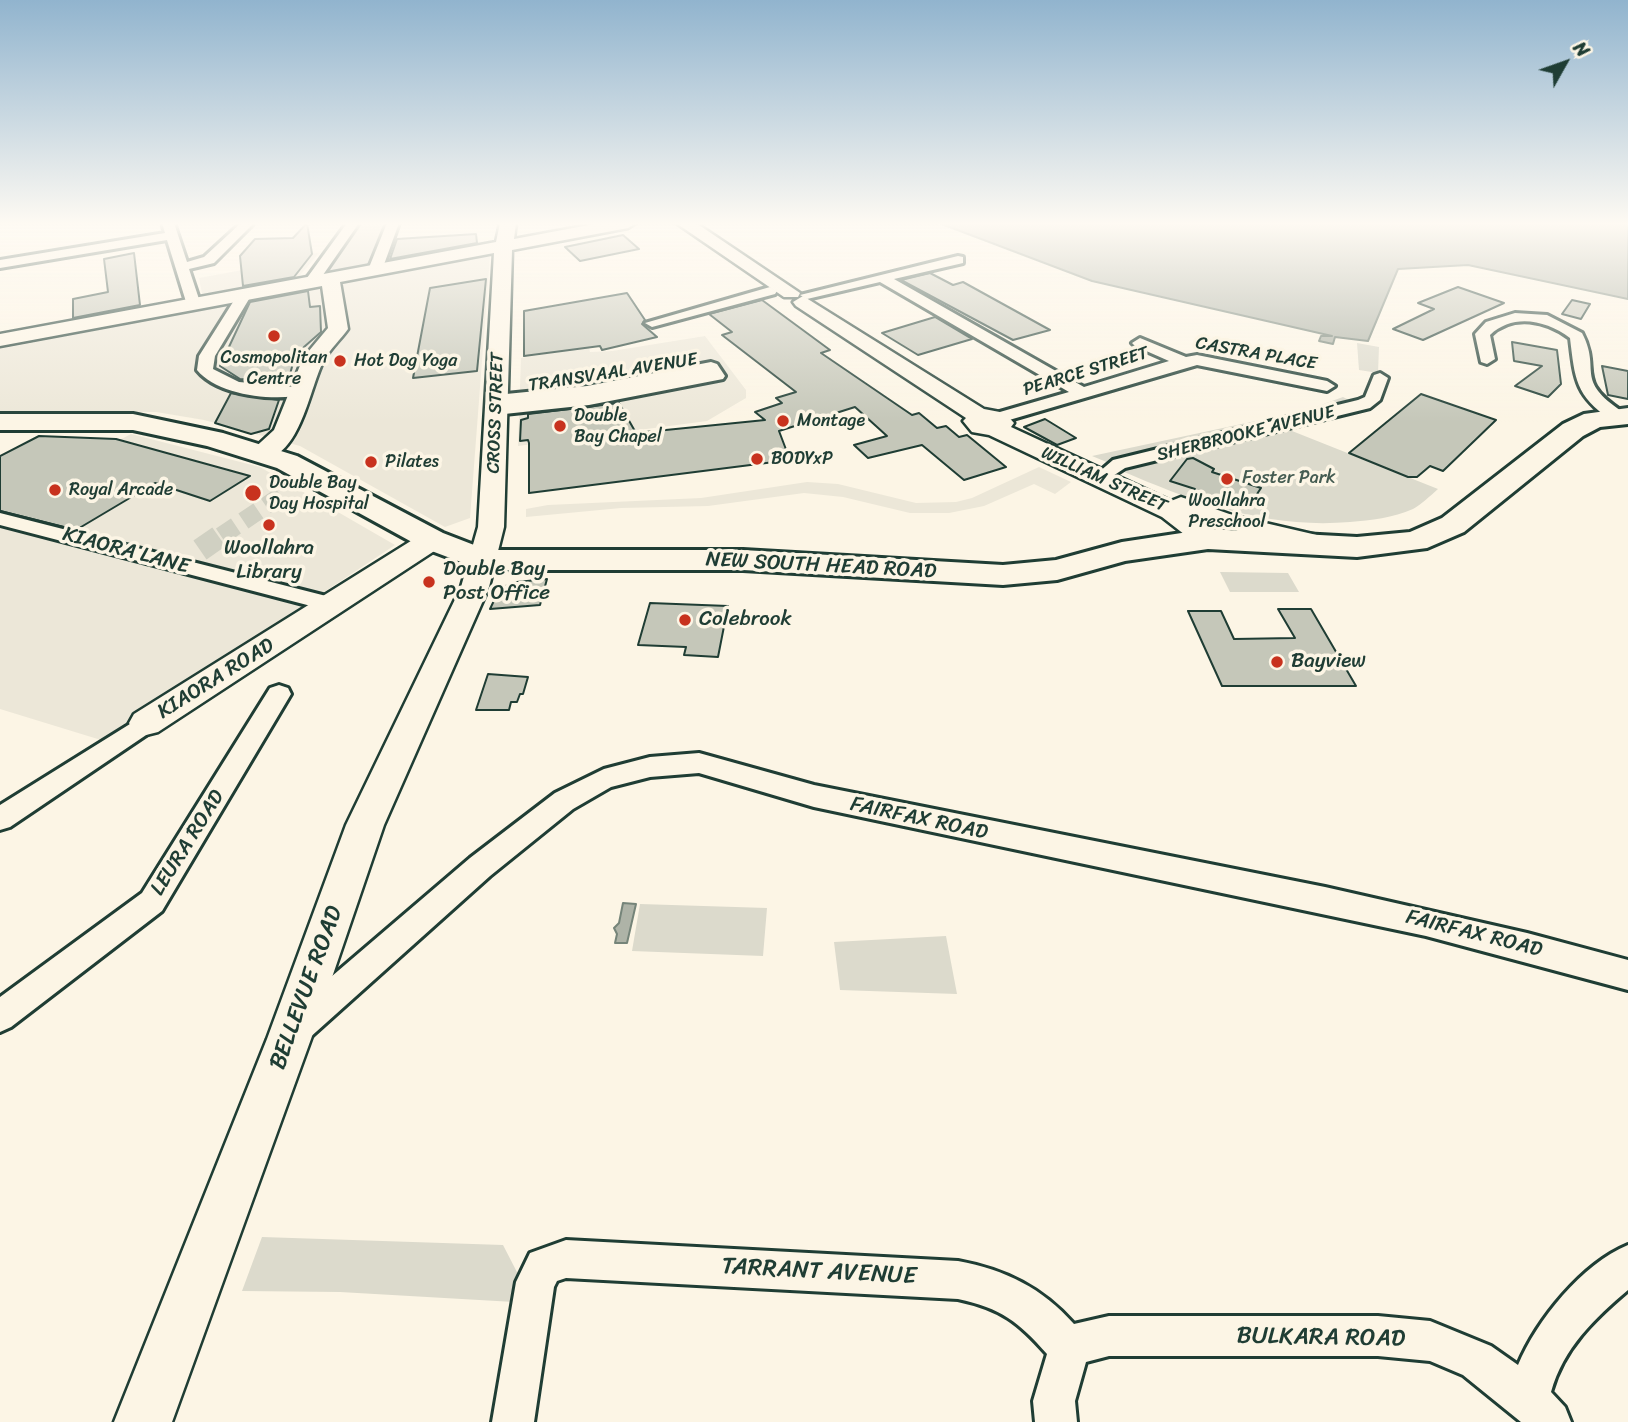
<!DOCTYPE html>
<style>
body{margin:0}
#map{position:relative;width:1628px;height:1422px;overflow:hidden;background:#fcf5e5;font-family:Sriracha,sans-serif}
canvas{display:block}
.north{position:absolute;left:1530px;top:28px;width:70px;height:70px;-webkit-text-stroke:5px #fcf5e5;paint-order:stroke;rotate:50deg;font-size:19px;font-weight:700;line-height:28px;text-align:center;color:#1f3d34}
.north::after{content:'';display:block;margin:auto;width:24px;height:32px;background:#1f3d34;clip-path:polygon(50% 0,100% 100%,50% 72%,0 100%)}
</style>
<div id="map">
<canvas width="1628" height="1422"></canvas>
<div class="north">N</div>
</div>
<script>
const g = document.querySelector('canvas').getContext('2d');
g.lineJoin = 'round';
function paint(path, color) {
  g.fillStyle = color;
  g.fill(path, 'evenodd');
}
function stroke(path, color, width, dash) {
  g.strokeStyle = color;
  g.lineWidth = width;
  g.lineCap = dash ? 'butt' : 'round';
  g.setLineDash(dash || []);
  g.stroke(path);
}
function write(font, color, halo, rows, align = 'center') {
  g.font = font + ' Sriracha,sans-serif';
  g.lineWidth = 7;
  g.setLineDash([]);
  g.textBaseline = 'middle';
  g.strokeStyle = halo;
  g.fillStyle = color;
  for (const [text, x, y, turn = 0] of rows) {
    g.save();
    g.translate(x, y);
    g.rotate((+turn || 0) * Math.PI / 180);
    g.textAlign = isNaN(turn) ? turn : align;
    if (halo) g.strokeText(text, 0, 0);
    g.fillText(text, 0, 0);
    g.restore();
  }
}
paint(new Path2D(`
 M 319,253 L 296,280 L 203,299 L 199,278 L 264,266 L 275,255 Z
 M 484,255 L 490,257 L 470,518 L 445,527 L 300,446 L 204,420 L 156,412 L 0,411 L 0,349 Z
 M 705,336 L 746,390 L 746,398 L 707,421 L 518,446 L 521,358 L 589,347 L 590,352 L 612,351 Z
 M 131,434 L 260,467 L 395,545 L 101,740 L 0,709 L 0,503 Z
 M 1039,467 L 1071,482 L 1055,494 L 1034,484 L 984,506 L 949,513 L 910,513 L 843,497 L 804,493 L 708,506 L 621,508 L 526,517 L 526,509 L 548,505 L 701,498 L 807,482 L 838,484 L 916,503 L 956,502 L 972,498 Z`), '#ece7d8');
paint(new Path2D(`
 M 361,223 L 387,223 L 369,267 L 321,274 Z
 M 1357,343 L 1379,347 L 1378,373 L 1359,370 Z
 M 1343,397 L 1353,402 L 1109,463 L 1092,456 L 1307,410 Z
 M 1287,429 L 1438,489 C 1430,496 1422,504 1413,509 C 1393,518 1371,520 1350,522 C 1268,529 1196,503 1122,471 Z
 M 1220,572 L 1288,573 L 1299,592 L 1230,592 Z
 M 640,904 L 767,908 L 763,956 L 632,951 Z
 M 946,936 L 957,994 L 840,990 L 834,942 Z
 M 262,1237 L 503,1245 L 519,1276 L 514,1302 L 340,1292 L 242,1291 Z`), '#dcdacc');
const water = new Path2D(`
 M 939,223 L 1628,223 L 1628,299 L 1468,265 L 1398,269 L 1368,341 L 1335,337 L 1333,344 L 1319,341 L 1321,336 L 1332,336 L 1092,281 Z
 M 623,903 L 636,904 L 627,943 L 615,943 L 617,934 L 614,928 L 619,923 Z`);
paint(water, '#aeb3a7');
stroke(water, '#758479', 2);
const building = new Path2D(`
 M 307,223 L 312,254 L 294,277 L 243,286 L 240,256 L 255,239 L 293,238 Z
 M 476,234 L 477,243 L 390,259 L 397,239 Z
 M 623,235 L 639,249 L 580,261 L 565,247 Z
 M 134,253 L 140,305 L 73,318 L 73,299 L 108,292 L 104,259 Z
 M 930,273 L 953,285 L 963,282 L 1050,330 L 1013,340 L 901,280 Z
 M 486,279 L 477,371 L 413,378 L 430,288 Z
 M 1458,287 L 1504,303 L 1423,340 L 1393,329 L 1434,309 L 1418,303 Z
 M 308,291 L 310,307 L 320,306 L 321,332 L 304,347 L 293,363 L 288,382 L 240,379 L 220,366 L 250,302 Z
 M 627,293 L 645,320 L 642,324 L 657,337 L 602,350 L 600,346 L 524,356 L 524,311 Z
 M 762,300 L 830,350 L 821,353 L 912,415 L 919,413 L 937,428 L 946,426 L 959,437 L 967,435 L 1006,467 L 964,480 L 922,445 L 868,458 L 854,445 L 887,436 L 855,407 L 779,431 L 790,460 L 529,493 L 529,443 L 528,440 L 520,441 L 521,420 L 528,418 L 528,414 L 619,403 L 636,433 L 765,420 L 755,412 L 782,403 L 776,398 L 796,392 L 722,335 L 732,332 L 709,314 Z
 M 1572,300 L 1590,304 L 1581,319 L 1562,314 Z
 M 935,317 L 972,339 L 918,355 L 882,333 Z
 M 1512,342 L 1557,350 L 1561,384 L 1548,397 L 1515,386 L 1542,366 L 1514,361 Z
 M 1602,366 L 1628,371 L 1628,399 L 1608,395 Z
 M 231,393 L 279,400 L 269,429 L 251,434 L 215,423 Z
 M 1421,394 L 1496,420 L 1443,471 L 1430,466 L 1417,477 L 1408,477 L 1349,453 Z
 M 1045,419 L 1076,438 L 1057,445 L 1024,427 Z
 M 39,436 L 116,439 L 250,476 L 210,501 L 155,483 L 76,530 L 0,511 L 0,456 Z
 M 1193,458 L 1214,469 L 1212,472 L 1261,488 L 1249,506 L 1233,501 L 1229,506 L 1192,494 L 1195,489 L 1170,481 L 1187,459 Z
 M 547,579 L 540,605 L 490,609 L 500,588 L 517,582 Z
 M 650,603 L 728,606 L 718,657 L 684,655 L 686,647 L 638,645 Z
 M 1278,609 L 1311,609 L 1356,686 L 1222,686 L 1188,611 L 1221,611 L 1234,639 L 1295,638 Z
 M 488,674 L 528,677 L 523,694 L 520,694 L 517,702 L 511,702 L 509,710 L 476,710 Z`);
paint(building, '#c5c7b9');
stroke(building, '#1f3d34', 2);
stroke(new Path2D(`
 M 221,536 L 285,493`), '#d0d0c2', 18, [18, 9]);
stroke(new Path2D(`
 M 200,550 L 223,534`), '#d0d0c2', 23, [23, 11]);
const street = new Path2D(`
 M 162,223 L 174,223 L 187,262 L 204,257 L 241,223 L 254,223 L 214,263 L 189,269 L 201,305 L 199,308 L 187,305 L 167,240 L 0,268 L 0,260 L 165,233 Z
 M 347,223 L 359,223 L 316,285 L 306,285 L 304,282 Z
 M 387,223 L 399,223 L 382,270 L 370,273 L 368,270 Z
 M 958,256 L 963,257 L 963,263 L 894,279 L 1084,387 L 1169,361 L 1135,346 L 1132,343 L 1140,338 L 1186,357 L 1197,355 L 1327,381 L 1335,386 L 1327,391 L 1197,365 L 999,423 L 990,418 L 993,414 L 1069,392 L 880,282 L 807,299 L 800,295 Z
 M 770,287 L 777,291 L 775,294 L 652,327 L 645,323 Z
 M 245,290 L 252,294 L 215,356 L 213,369 L 239,382 L 307,388 L 307,394 C 276,402 218,396 197,370 L 199,356 L 240,291 Z
 M 1515,313 L 1547,315 L 1582,333 C 1602,371 1573,379 1623,412 L 1626,416 L 1623,420 L 1611,420 C 1575,395 1575,379 1570,338 C 1546,320 1513,313 1490,335 L 1495,359 L 1487,364 L 1481,362 L 1475,334 L 1486,322 Z
 M 711,362 L 717,364 L 725,376 L 723,379 L 589,405 L 495,415 L 487,410 L 496,405 L 488,400 L 496,395 L 587,386 Z
 M 1380,373 L 1388,378 L 1380,400 L 1370,408 L 1125,468 L 1101,484 L 1092,478 L 1113,460 L 1358,400 L 1365,397 L 1374,375 Z
 M 0,513 L 334,598 L 342,600 L 345,605 L 342,610 L 334,612 L 0,525 Z
 M 279,685 L 288,688 L 291,694 L 162,911 L 11,1027 L 0,1032 L 0,997 L 142,893 L 270,688 Z
 M 146,714 L 155,717 L 158,723 L 155,729 L 10,827 L 0,830 L 0,805 Z
 M 699,753 L 814,785 L 1325,887 L 1527,933 L 1628,960 L 1628,990 L 1426,936 L 814,807 L 699,773 L 650,777 L 611,787 L 573,809 L 490,876 L 307,1040 L 295,1045 L 283,1040 L 279,1029 L 283,1018 L 470,858 L 555,793 L 604,769 L 650,757 Z
 M 566,1240 L 958,1261 C 1006,1270 1042,1288 1074,1324 L 1109,1316 L 1378,1316 L 1430,1321 L 1491,1346 L 1518,1365 C 1537,1320 1582,1264 1628,1245 L 1628,1290 C 1595,1318 1563,1348 1551,1392 L 1565,1407 L 1571,1422 L 1521,1422 L 1463,1375 L 1430,1361 L 1378,1356 L 1109,1356 L 1086,1362 L 1075,1401 L 1077,1422 L 1035,1422 L 1033,1401 L 1047,1354 C 1019,1322 1001,1308 958,1299 L 566,1278 L 557,1281 L 554,1287 L 534,1422 L 492,1422 L 516,1282 L 530,1253 Z`);
const secondary = new Path2D(`
 M 500,223 L 516,223 L 514,239 L 600,223 L 636,223 L 628,228 L 512,250 L 504,527 L 489,587 L 384,825 L 311,1039 L 172,1422 L 114,1422 L 267,1039 L 346,825 L 461,587 L 478,527 L 494,253 L 340,282 L 348,329 C 341,339 330,349 324,360 C 309,387 299,470 252,458 L 249,453 L 274,430 L 303,358 L 328,328 L 322,286 L 0,346 L 0,334 L 496,242 Z
 M 676,223 L 696,223 L 800,293 L 798,297 L 784,297 Z
 M 803,296 L 984,409 L 1005,413 L 1014,423 L 1011,427 L 1171,501 L 1181,497 L 1235,516 L 1321,536 L 1325,542 L 1321,548 L 1311,550 L 1203,522 L 1222,539 L 1218,545 L 1198,545 L 1162,517 L 989,435 L 972,432 L 963,421 L 966,418 L 796,306 L 793,302 Z
 M 432,532 L 442,534 L 446,540 L 442,546 L 158,732 L 146,735 L 134,732 L 129,723 L 134,714 L 422,534 Z`);
const primary = new Path2D(`
 M 1628,408 L 1628,424 L 1600,427 L 1583,436 L 1464,532 L 1427,548 L 1357,557 L 1208,549 L 1125,561 L 1057,580 L 1003,585 L 743,570 L 482,570 L 421,547 L 277,468 L 207,446 L 133,430 L 0,430 L 0,414 L 133,414 L 223,433 L 297,456 L 443,533 L 487,550 L 743,550 L 1003,565 L 1056,560 L 1122,542 L 1208,529 L 1357,537 L 1410,532 L 1442,518 L 1563,424 L 1584,414 Z`);
stroke(street, '#1f3d34', 6);
stroke(secondary, '#1f3d34', 5);
stroke(primary, '#1f3d34', 6);
paint(street, '#fcf5e5');
paint(secondary, '#fcf5e5');
paint(primary, '#fcf5e5');
const sky = g.createLinearGradient(0, 0, 0, 422);
sky.addColorStop(0, '#91b4ce');
sky.addColorStop(0.53, '#fefaf3');
sky.addColorStop(1, '#fefaf300');
g.fillStyle = sky;
g.fillRect(0, 0, 1628, 422);
for (const [x, y, r, color] of [
 [274,336,7,"#c8321e"],
 [340,361,7,"#c8321e"],
 [783,421,7,"#c8321e"],
 [560,426,7,"#c8321e"],
 [757,459,7,"#c8321e"],
 [371,462,7,"#c8321e"],
 [1227,479,7,"#c8321e"],
 [55,490,7,"#c8321e"],
 [253,493,9,"#c8321e"],
 [269,525,7,"#c8321e"],
 [429,582,7,"#c8321e"],
 [685,620,7,"#c8321e"],
 [1277,662,7,"#c8321e"]
]) {
  const dot = new Path2D();
  dot.arc(x, y, r, 0, 2 * Math.PI);
  g.fillStyle = color;
  g.fill(dot);
  stroke(dot, '#fcf5e5', 2.5);
}
write('18px', '#1f3d34', '#fcf5e5', [
 ["CASTRA PLACE",1256,354,10],
 ["PEARCE STREET",1086,372,-17],
 ["TRANSVAAL AVENUE",613,373,-9],
 ["CROSS STREET",496,413,-88],
 ["SHERBROOKE AVENUE",1246,434,-14],
 ["WILLIAM STREET",1104,480,24]
]);
write('18px', '#1f3d34', '#fcf5e5', [
 ["Cosmopolitan",274,358,"center"],
 ["Centre",274,379,"center"],
 ["Hot Dog Yoga",354,361],
 ["Double",574,416],
 ["Bay Chapel",574,437],
 ["Montage",797,421],
 ["BODYxP",771,459],
 ["Pilates",385,462],
 ["Double Bay",269,483],
 ["Day Hospital",269,504],
 ["Royal Arcade",69,490],
 ["Woollahra",1227,501,"center"],
 ["Preschool",1227,522,"center"]
], 'left');
write('18px', '#455c52', '#fcf5e5', [
 ["Foster Park",1289,478]
]);
write('21px', '#1f3d34', '#fcf5e5', [
 ["Woollahra",269,549,"center"],
 ["Library",269,573,"center"],
 ["Double Bay",443,570],
 ["Post Office",443,594],
 ["Colebrook",699,620],
 ["Bayview",1291,662]
], 'left');
write('21px', '#1f3d34', '#fcf5e5', [
 ["KIAORA LANE",126,551,15],
 ["NEW SOUTH HEAD ROAD",821,566,3],
 ["KIAORA ROAD",216,679,-32],
 ["FAIRFAX ROAD",919,819,12],
 ["LEURA ROAD",188,843,-58],
 ["FAIRFAX ROAD",1474,934,14]
]);
write('24px', '#1f3d34', '#fcf5e5', [
 ["BELLEVUE ROAD",307,988,-70],
 ["TARRANT AVENUE",819,1272,3],
 ["BULKARA ROAD",1321,1338,1]
]);
</script>
